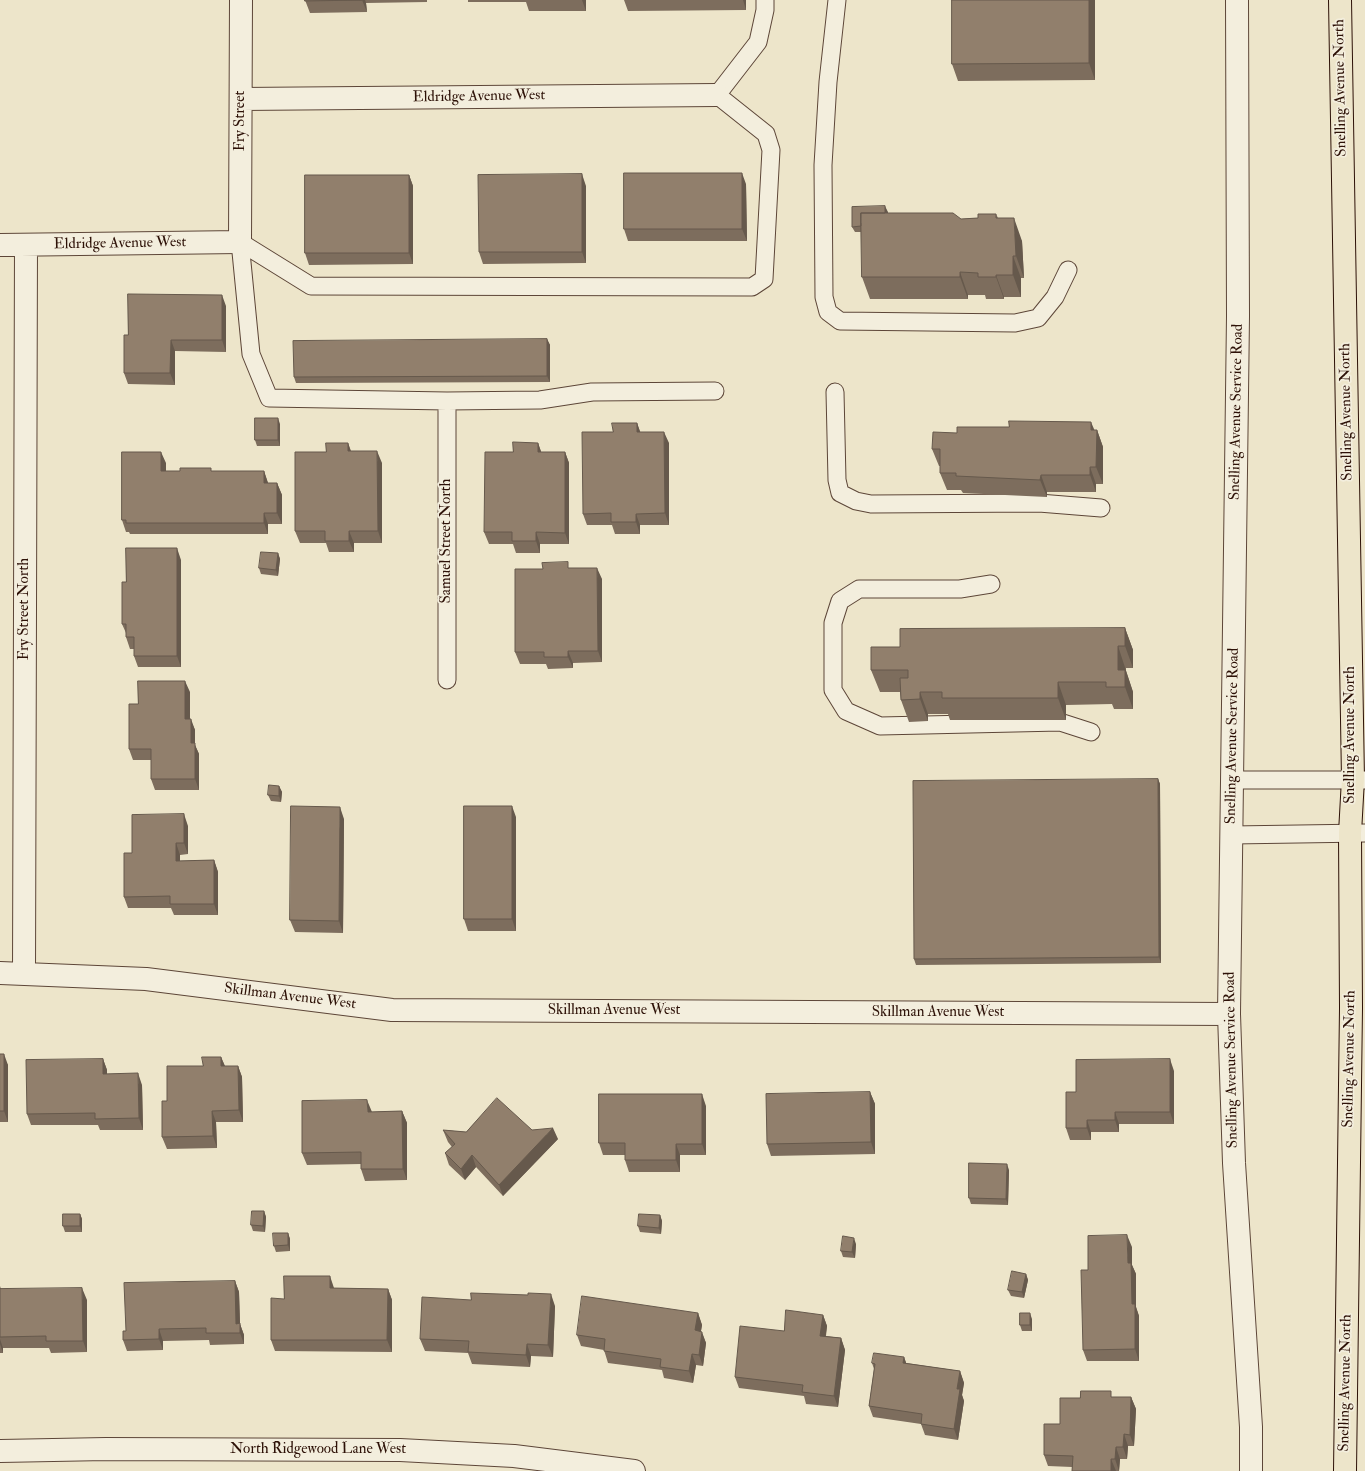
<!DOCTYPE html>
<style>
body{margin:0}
canvas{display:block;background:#ede5ca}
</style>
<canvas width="1365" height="1471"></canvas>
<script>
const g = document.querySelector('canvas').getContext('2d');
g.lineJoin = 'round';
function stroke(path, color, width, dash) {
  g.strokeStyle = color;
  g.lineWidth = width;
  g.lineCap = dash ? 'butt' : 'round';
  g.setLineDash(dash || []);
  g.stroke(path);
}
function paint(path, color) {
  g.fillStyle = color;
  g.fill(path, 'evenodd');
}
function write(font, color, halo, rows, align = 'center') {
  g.font = font + ' "IM FELL Double Pica",serif';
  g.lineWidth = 3.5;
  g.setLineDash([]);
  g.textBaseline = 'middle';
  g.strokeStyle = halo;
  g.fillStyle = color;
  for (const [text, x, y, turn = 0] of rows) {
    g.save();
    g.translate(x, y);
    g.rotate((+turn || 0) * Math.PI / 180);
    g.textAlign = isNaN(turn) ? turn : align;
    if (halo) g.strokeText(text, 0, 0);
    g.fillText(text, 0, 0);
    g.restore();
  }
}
const lane = new Path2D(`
 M 837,0 L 828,82 L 823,165 L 824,297 L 828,312 L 840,321 L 1015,323 L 1038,318 L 1055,297 L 1068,270
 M 240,242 L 311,286 L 752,287 L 764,279 L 771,150 L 766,134 L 717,95 L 758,42 L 765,10 L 765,0
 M 240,242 L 251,354 L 269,398 L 447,401 L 540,400 L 592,392 L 715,391
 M 835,392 L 837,480 L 840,493 L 856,501 L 871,504 L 1039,503 L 1101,508
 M 991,584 L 960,589 L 859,589 L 840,601 L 833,623 L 833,690 L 846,711 L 880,726 L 1060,722 L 1091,732
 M 447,680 L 447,401
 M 1231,780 L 1365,780
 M 1232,835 L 1365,833`);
const street = new Path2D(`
 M 1237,0 L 1238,316 L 1229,1014 L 1234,1163 L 1251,1427 L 1251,1471
 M 241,99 L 717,95
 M 0,245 L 240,242 L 241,0
 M 0,973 L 146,979 L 392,1010 L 1229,1014
 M 24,973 L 26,245
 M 0,1451 L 106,1449 L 400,1450 L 514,1456 L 634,1471`);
const primary = new Path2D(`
 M 1340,0 L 1353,779 L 1350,833 L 1351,1008 L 1345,1471`);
stroke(lane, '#5d4638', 19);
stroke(street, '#5d4638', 24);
stroke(primary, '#2d1107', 24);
stroke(lane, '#f3eedd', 17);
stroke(street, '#f3eedd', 22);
stroke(primary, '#ede5ca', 22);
paint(new Path2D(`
 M 305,0 L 427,0 L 427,2 L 366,3 L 367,12 L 310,13 Z
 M 468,0 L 586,0 L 586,11 L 529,11 L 526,2 L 468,2 Z
 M 624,0 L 746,0 L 746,10 L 628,11 Z
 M 1095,0 L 1095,80 L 958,81 L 952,64 Z
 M 409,175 L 413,186 L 413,264 L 309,265 L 305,253 Z
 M 746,184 L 747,241 L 628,241 L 624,229 Z
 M 586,186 L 586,263 L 483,264 L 479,252 Z
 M 888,212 L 888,213 L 961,219 L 978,218 L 996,214 L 998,218 L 1022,241 L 1024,278 L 1021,278 L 1021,297 L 1004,297 L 1004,299 L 986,299 L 985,295 L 968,295 L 968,299 L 870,299 L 862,277 L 861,232 L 855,232 L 852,227 Z
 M 226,306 L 226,352 L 175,351 L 175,385 L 128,384 L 124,373 L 128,335 Z
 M 547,339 L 550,345 L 550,382 L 296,383 L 294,377 Z
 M 637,423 L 640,432 L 669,443 L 669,525 L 640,525 L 640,534 L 615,534 L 612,525 L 587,525 L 583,514 L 613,432 Z
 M 280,424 L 280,446 L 257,446 L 255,440 Z
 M 1097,430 L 1103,447 L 1103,484 L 1096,484 L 1096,492 L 1047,492 L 1047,497 L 963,493 L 961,490 L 947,490 L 940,473 L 940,466 L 939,466 L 932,449 L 957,433 Z
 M 348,443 L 351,451 L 382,463 L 382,543 L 354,543 L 354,552 L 329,552 L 326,543 L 300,543 L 295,531 L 326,452 Z
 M 538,443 L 541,452 L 565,452 L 569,463 L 569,544 L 540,544 L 540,553 L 516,553 L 513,544 L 489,544 L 484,532 L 513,452 Z
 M 166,463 L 166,471 L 264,471 L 268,483 L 277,483 L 282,495 L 282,524 L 268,524 L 268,534 L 130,534 L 129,532 L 126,532 L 122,520 Z
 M 278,553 L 280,559 L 278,576 L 261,574 L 259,568 Z
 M 181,560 L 181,667 L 138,667 L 134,656 L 134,649 L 130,649 L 126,637 L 126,633 L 122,624 L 126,582 Z
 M 570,568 L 602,579 L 602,662 L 573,663 L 573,668 L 548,669 L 546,664 L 520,664 L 515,652 Z
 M 1125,628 L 1133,650 L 1133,668 L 1126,668 L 1126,671 L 1133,692 L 1133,709 L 1114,709 L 1112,704 L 1066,705 L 1066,720 L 950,720 L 948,714 L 928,714 L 928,721 L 909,722 L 901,700 L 900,692 L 880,692 L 871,670 L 900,647 Z
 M 190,692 L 190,719 L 195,730 L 195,745 L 199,754 L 199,790 L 155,790 L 151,779 L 151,760 L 133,760 L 129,749 L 138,704 Z
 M 1158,779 L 1160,784 L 1161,963 L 916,965 L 914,959 Z
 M 279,786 L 282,792 L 281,802 L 271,801 L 268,795 Z
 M 516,817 L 516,931 L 468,931 L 464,919 Z
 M 344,819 L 343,933 L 295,932 L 290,920 Z
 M 188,826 L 188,854 L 180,855 L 180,861 L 214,860 L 218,872 L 218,915 L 174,915 L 171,908 L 128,908 L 124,897 L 132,853 Z
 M 0,1054 L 8,1065 L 8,1122 L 0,1122 Z
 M 221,1057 L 225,1066 L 238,1066 L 242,1077 L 243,1122 L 216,1122 L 217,1148 L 167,1149 L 162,1137 L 167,1101 Z
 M 103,1059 L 107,1070 L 107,1074 L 142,1085 L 143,1130 L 100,1130 L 98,1125 L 31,1125 L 27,1114 Z
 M 1174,1071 L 1174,1124 L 1119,1124 L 1119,1132 L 1091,1132 L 1091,1140 L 1070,1140 L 1066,1128 L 1076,1092 Z
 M 870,1092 L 875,1104 L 875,1154 L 771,1156 L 767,1144 Z
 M 706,1106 L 706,1155 L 680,1155 L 680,1172 L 629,1172 L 625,1160 L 625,1155 L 603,1155 L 599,1143 Z
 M 402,1111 L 407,1123 L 407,1180 L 365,1181 L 361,1169 L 361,1164 L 307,1165 L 302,1153 L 372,1112 Z
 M 443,1130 L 466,1132 L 532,1130 L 558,1139 L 503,1196 L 476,1167 L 465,1180 L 449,1165 L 445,1153 L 452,1147 L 448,1142 Z
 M 1009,1170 L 1008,1205 L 971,1204 L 969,1198 Z
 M 264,1211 L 266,1217 L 265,1232 L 253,1231 L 251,1225 Z
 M 80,1214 L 82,1219 L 82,1232 L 65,1232 L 63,1226 Z
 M 660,1215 L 662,1221 L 661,1234 L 640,1232 L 638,1226 Z
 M 288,1233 L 290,1239 L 290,1251 L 276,1252 L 274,1246 Z
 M 856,1244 L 855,1258 L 843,1257 L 841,1251 Z
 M 1132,1247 L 1132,1265 L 1136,1274 L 1136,1307 L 1139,1316 L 1139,1361 L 1087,1361 L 1083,1350 Z
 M 1026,1274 L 1028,1280 L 1024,1298 L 1011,1296 L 1008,1290 Z
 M 235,1281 L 239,1292 L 240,1324 L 244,1335 L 244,1344 L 210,1345 L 209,1340 L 163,1341 L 163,1350 L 127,1351 L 123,1340 L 126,1331 Z
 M 0,1286 L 1,1289 L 87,1300 L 87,1352 L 51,1353 L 49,1348 L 3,1348 L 3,1353 L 0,1353 Z
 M 334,1288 L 388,1289 L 392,1300 L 392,1352 L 275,1351 L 271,1340 L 284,1299 Z
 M 555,1306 L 553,1357 L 531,1356 L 530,1367 L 472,1364 L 468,1353 L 425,1351 L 420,1339 Z
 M 698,1313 L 702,1325 L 701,1331 L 706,1343 L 703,1366 L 696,1365 L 693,1383 L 664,1378 L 662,1370 L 608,1363 L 604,1350 L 581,1346 L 577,1335 Z
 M 823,1315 L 827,1326 L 826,1336 L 841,1338 L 845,1350 L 838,1407 L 806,1404 L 804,1396 L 739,1388 L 735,1377 Z
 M 1032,1319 L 1032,1331 L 1022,1331 L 1020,1325 Z
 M 904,1357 L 906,1363 L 960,1371 L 964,1383 L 962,1395 L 964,1401 L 958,1440 L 925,1435 L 921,1424 L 873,1417 L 869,1406 L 874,1369 L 872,1363 Z
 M 1113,1397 L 1131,1397 L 1136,1409 L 1134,1446 L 1128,1446 L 1127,1459 L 1120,1459 L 1119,1471 L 1072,1471 L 1072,1467 L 1048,1466 L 1044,1455 L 1060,1424 L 1080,1398 Z`), '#7d6d5d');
paint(new Path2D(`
 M 362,0 L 365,0 L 366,3 L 367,12 Z
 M 582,0 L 586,0 L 586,11 Z
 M 743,0 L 746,0 L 746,10 Z
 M 1089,0 L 1095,0 L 1095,80 L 1089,63 Z
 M 742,173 L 746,184 L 747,241 L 742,229 Z
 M 582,174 L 586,186 L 586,263 L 582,252 Z
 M 409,175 L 413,186 L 413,264 L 409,253 Z
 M 885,206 L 888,212 L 888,232 L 885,226 Z
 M 1014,218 L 1022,241 L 1024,278 L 1016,256 Z
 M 1013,256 L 1021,278 L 1021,297 L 1013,275 Z
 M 960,272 L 968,295 L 968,299 L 960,277 Z
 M 996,275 L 1004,297 L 1004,299 L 996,277 Z
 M 222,295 L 226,306 L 226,352 L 222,340 Z
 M 547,339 L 550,345 L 550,382 L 547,376 Z
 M 171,340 L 175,351 L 175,385 L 170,373 Z
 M 278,418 L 280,424 L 280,446 L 278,440 Z
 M 1091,422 L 1097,436 L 1097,430 L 1103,447 L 1103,484 L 1096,467 L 1091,430 Z
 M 637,423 L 641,434 L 637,432 Z
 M 664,432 L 669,443 L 669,525 L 665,513 Z
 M 348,443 L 352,455 L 348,451 Z
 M 538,443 L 542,454 L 538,452 Z
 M 377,451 L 382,463 L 382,543 L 378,531 Z
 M 161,452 L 166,463 L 166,483 L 161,471 Z
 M 565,452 L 569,463 L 569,544 L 565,533 Z
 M 1090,467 L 1096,484 L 1096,492 L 1090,475 Z
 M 264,471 L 268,483 L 268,495 L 264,483 Z
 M 1041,475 L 1047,492 L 1047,497 L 1040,480 Z
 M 277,483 L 282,495 L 282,524 L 277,513 Z
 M 264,513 L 268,524 L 268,534 L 264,523 Z
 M 636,514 L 640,525 L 640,534 L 636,522 Z
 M 349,531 L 354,543 L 354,552 L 349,541 Z
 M 536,532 L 540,544 L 540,553 L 536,541 Z
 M 177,548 L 181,560 L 181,667 L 177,656 Z
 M 278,553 L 280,559 L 278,576 L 276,570 Z
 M 597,568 L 602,579 L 602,662 L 598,651 Z
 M 1125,628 L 1133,650 L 1133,668 L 1125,646 Z
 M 1118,646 L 1133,692 L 1133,709 L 1125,687 L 1118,670 Z
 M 568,651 L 573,663 L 573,668 L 568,657 Z
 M 185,681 L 190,692 L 190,730 L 185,719 Z
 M 1058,682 L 1066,705 L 1066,720 L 1058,698 Z
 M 920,692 L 928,714 L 928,721 L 920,699 Z
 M 191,719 L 195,730 L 195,745 L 199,754 L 199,790 L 195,779 L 191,743 Z
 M 1158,779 L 1160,784 L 1161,963 L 1159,957 Z
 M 279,786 L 282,792 L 281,802 L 279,796 Z
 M 512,806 L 516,817 L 516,931 L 512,919 Z
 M 340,807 L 344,819 L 343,933 L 339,921 Z
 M 184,814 L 188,826 L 188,854 L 184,843 Z
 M 176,843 L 180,855 L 180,873 L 176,861 Z
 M 214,860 L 218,872 L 218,915 L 214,904 Z
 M 4,1054 L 8,1065 L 8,1122 L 4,1111 Z
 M 221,1057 L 226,1069 L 221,1066 Z
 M 103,1059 L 107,1070 L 107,1085 L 103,1074 Z
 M 1170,1059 L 1174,1071 L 1174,1124 L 1170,1112 Z
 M 238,1066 L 242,1077 L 243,1122 L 239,1110 Z
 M 138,1073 L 142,1085 L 143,1130 L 139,1118 Z
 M 870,1092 L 875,1104 L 875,1154 L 871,1142 Z
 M 702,1094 L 706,1106 L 706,1155 L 702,1144 Z
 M 367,1100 L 372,1112 L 368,1112 Z
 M 212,1111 L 216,1122 L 217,1148 L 213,1136 Z
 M 402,1111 L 407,1123 L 407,1180 L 403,1169 Z
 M 1115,1112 L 1119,1124 L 1119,1132 L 1115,1120 Z
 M 1087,1120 L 1091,1132 L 1091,1140 L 1087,1128 Z
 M 553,1128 L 558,1139 L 503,1196 L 499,1185 Z
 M 676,1144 L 680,1155 L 680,1172 L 676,1160 Z
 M 472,1155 L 476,1167 L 465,1180 L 461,1169 Z
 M 1007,1164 L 1009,1170 L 1008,1205 L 1006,1199 Z
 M 264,1211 L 266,1217 L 265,1232 L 263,1226 Z
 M 80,1214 L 82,1219 L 82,1232 L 80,1226 Z
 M 660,1215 L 662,1221 L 661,1234 L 659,1228 Z
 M 288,1233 L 290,1239 L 290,1251 L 288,1245 Z
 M 1127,1235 L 1132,1247 L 1132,1265 L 1136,1274 L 1136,1307 L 1139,1316 L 1139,1361 L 1135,1349 L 1128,1263 Z
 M 854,1238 L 856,1244 L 855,1258 L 852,1252 Z
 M 1026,1274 L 1028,1280 L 1024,1298 L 1022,1292 Z
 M 330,1276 L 334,1288 L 334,1300 L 330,1288 Z
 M 235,1281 L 239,1292 L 240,1324 L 244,1335 L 244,1344 L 240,1333 L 236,1324 Z
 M 82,1288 L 87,1300 L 87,1352 L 83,1341 Z
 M 388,1289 L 392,1300 L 392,1352 L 387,1340 Z
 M 551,1294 L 555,1306 L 553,1357 L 548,1345 Z
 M 698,1313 L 702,1325 L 699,1342 L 695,1330 Z
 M 1030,1313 L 1032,1319 L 1032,1331 L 1030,1325 Z
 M 823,1315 L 827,1326 L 824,1347 L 820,1336 Z
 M 159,1329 L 163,1341 L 163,1350 L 159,1339 Z
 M 702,1332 L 706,1343 L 703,1366 L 699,1355 Z
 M 841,1338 L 845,1350 L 838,1407 L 834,1396 Z
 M 0,1339 L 3,1348 L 3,1353 L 0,1344 Z
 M 527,1344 L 531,1356 L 530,1367 L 526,1355 Z
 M 692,1354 L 696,1365 L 693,1383 L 689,1371 Z
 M 904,1357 L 908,1368 L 903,1363 Z
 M 960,1371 L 964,1383 L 962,1395 L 964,1401 L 958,1440 L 954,1429 L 957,1389 Z
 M 1131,1397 L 1136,1409 L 1134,1446 L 1130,1435 Z
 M 1124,1434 L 1128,1446 L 1127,1459 L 1123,1447 Z
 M 1116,1447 L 1120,1459 L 1119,1471 L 1115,1459 Z
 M 1111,1459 L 1116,1471 L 1111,1471 Z`), '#66594c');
const building = new Path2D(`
 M 305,0 L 362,0 L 305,1 Z
 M 952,0 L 1089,0 L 1089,63 L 952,64 Z
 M 624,173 L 742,173 L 742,229 L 624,229 Z
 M 582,174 L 582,252 L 479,252 L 478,175 Z
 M 305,175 L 409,175 L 409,253 L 305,253 Z
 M 885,206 L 885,213 L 861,213 L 861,226 L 852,227 L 852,207 Z
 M 861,213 L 953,213 L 961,219 L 978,218 L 978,214 L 996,214 L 996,218 L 1014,218 L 1016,256 L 1013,256 L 1013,275 L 996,275 L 996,277 L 978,277 L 978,273 L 960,272 L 960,277 L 862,277 Z
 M 128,294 L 222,295 L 222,340 L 171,340 L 170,373 L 124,373 L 124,335 L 128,335 Z
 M 547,339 L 547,376 L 294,377 L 293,341 Z
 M 255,418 L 278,418 L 278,440 L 255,440 Z
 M 1009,421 L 1091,422 L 1091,430 L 1097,430 L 1096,467 L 1090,467 L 1090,475 L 1041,475 L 1040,480 L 956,476 L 956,473 L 940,473 L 940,449 L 932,449 L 933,432 L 957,433 L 957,427 L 1009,427 Z
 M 612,423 L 637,423 L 637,432 L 664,432 L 665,513 L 636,514 L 636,522 L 611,522 L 611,513 L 583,514 L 582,432 L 613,432 Z
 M 513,442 L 538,443 L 538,452 L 565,452 L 565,533 L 536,532 L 536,541 L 512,541 L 512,532 L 484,532 L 485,452 L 513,452 Z
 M 326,443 L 348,443 L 348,451 L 377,451 L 378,531 L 349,531 L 349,541 L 325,541 L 325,531 L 295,531 L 295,452 L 326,452 Z
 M 122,452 L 161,452 L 161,471 L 180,471 L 180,468 L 211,468 L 211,471 L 264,471 L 264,483 L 277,483 L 277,513 L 264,513 L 264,523 L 126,523 L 126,520 L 122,520 Z
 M 126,548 L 177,548 L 177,656 L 134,656 L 134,637 L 126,637 L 126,624 L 122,624 L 122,582 L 126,582 Z
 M 261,552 L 278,553 L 276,570 L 259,568 Z
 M 568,562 L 568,568 L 597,568 L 598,651 L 568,651 L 568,657 L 544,657 L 544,652 L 515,652 L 515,569 L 543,569 L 542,563 Z
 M 1125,628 L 1125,646 L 1118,646 L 1118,670 L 1125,670 L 1125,687 L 1106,687 L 1106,682 L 1058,682 L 1058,698 L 942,698 L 942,692 L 920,692 L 920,699 L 901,700 L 900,678 L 908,678 L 908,670 L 871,670 L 871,647 L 900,647 L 900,629 Z
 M 138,681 L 185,681 L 185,719 L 191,719 L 191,743 L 195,743 L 195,779 L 151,779 L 151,749 L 129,749 L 129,704 L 138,704 Z
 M 1158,779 L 1159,957 L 914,959 L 913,781 Z
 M 269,785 L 279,786 L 279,796 L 268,795 Z
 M 291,806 L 340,807 L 339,921 L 290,920 Z
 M 464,806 L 512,806 L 512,919 L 464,919 Z
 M 184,814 L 184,843 L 176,843 L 176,861 L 214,860 L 214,904 L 170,904 L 170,896 L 124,897 L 124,853 L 132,853 L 132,815 Z
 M 0,1054 L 4,1054 L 4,1111 L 0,1111 Z
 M 202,1057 L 221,1057 L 221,1066 L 238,1066 L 239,1110 L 212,1111 L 213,1136 L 162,1137 L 162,1101 L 167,1101 L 167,1066 L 203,1066 Z
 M 103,1059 L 103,1074 L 138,1073 L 139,1118 L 95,1119 L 95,1113 L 27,1114 L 26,1060 Z
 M 1170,1059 L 1170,1112 L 1115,1112 L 1115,1120 L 1087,1120 L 1087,1128 L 1066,1128 L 1066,1092 L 1076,1092 L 1076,1060 Z
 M 870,1092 L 871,1142 L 767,1144 L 766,1094 Z
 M 599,1094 L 702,1094 L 702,1144 L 676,1144 L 676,1160 L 625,1160 L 625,1143 L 599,1143 Z
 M 497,1098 L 532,1130 L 553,1128 L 499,1185 L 472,1155 L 461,1169 L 445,1153 L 455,1144 L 443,1130 L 466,1132 Z
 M 367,1100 L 368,1112 L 402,1111 L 403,1169 L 361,1169 L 361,1152 L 302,1153 L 302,1101 Z
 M 969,1163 L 1007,1164 L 1006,1199 L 969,1198 Z
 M 252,1211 L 264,1211 L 263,1226 L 251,1225 Z
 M 63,1214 L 80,1214 L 80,1226 L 63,1226 Z
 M 639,1214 L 660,1215 L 659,1228 L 638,1226 Z
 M 273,1233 L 288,1233 L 288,1245 L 274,1246 Z
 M 1127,1235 L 1128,1263 L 1131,1263 L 1132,1304 L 1135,1304 L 1135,1349 L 1083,1350 L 1081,1270 L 1088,1270 L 1088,1236 Z
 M 843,1236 L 854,1238 L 852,1252 L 841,1251 Z
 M 1012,1271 L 1026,1274 L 1022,1292 L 1008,1290 Z
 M 284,1276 L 330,1276 L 330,1288 L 388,1289 L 387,1340 L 271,1340 L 271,1298 L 284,1299 Z
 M 235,1281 L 236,1324 L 240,1323 L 240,1333 L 206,1333 L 206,1328 L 159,1329 L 159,1339 L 123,1340 L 123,1331 L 126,1331 L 124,1283 Z
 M 82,1288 L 83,1341 L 46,1341 L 46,1336 L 0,1337 L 0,1289 Z
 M 471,1293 L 528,1295 L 528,1293 L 551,1294 L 548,1345 L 527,1344 L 526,1355 L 468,1352 L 469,1341 L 420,1339 L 422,1297 L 471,1300 Z
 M 582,1296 L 698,1313 L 695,1330 L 702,1332 L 699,1355 L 692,1354 L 689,1371 L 660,1367 L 661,1359 L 604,1351 L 605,1339 L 577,1335 Z
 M 786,1310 L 823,1315 L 820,1336 L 841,1338 L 834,1396 L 802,1392 L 803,1385 L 735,1377 L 740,1326 L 784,1331 Z
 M 1020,1313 L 1030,1313 L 1030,1325 L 1020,1325 Z
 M 874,1353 L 904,1357 L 903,1363 L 960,1371 L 957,1389 L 960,1389 L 954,1429 L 921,1424 L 922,1414 L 869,1406 L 875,1364 L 872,1363 Z
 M 1081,1391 L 1111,1391 L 1111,1397 L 1131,1397 L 1130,1435 L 1124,1434 L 1123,1447 L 1116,1447 L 1115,1459 L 1111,1459 L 1111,1471 L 1072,1471 L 1073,1456 L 1044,1455 L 1044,1424 L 1060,1424 L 1060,1398 L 1080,1398 Z`);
paint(building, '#917f6c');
stroke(building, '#66594c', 1);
write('15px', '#2d1107', '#f3eedd', [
 ["Snelling Avenue North",1341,88,-91],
 ["Eldridge Avenue West",479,97,-1],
 ["Fry Street",241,121,-90],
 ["Eldridge Avenue West",120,244,-1],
 ["Snelling Avenue Service Road",1237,412,-89],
 ["Snelling Avenue North",1347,412,-91],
 ["Samuel Street North",447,541,-90],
 ["Fry Street North",25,609,-90],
 ["Snelling Avenue North",1351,735,-90],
 ["Snelling Avenue Service Road",1233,736,-89],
 ["Skillman Avenue West",290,997,7],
 ["Skillman Avenue West",614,1011],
 ["Skillman Avenue West",938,1013],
 ["Snelling Avenue North",1350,1059,-89],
 ["Snelling Avenue Service Road",1232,1060,-91],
 ["Snelling Avenue North",1346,1383,-89],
 ["North Ridgewood Lane West",318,1450]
]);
</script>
